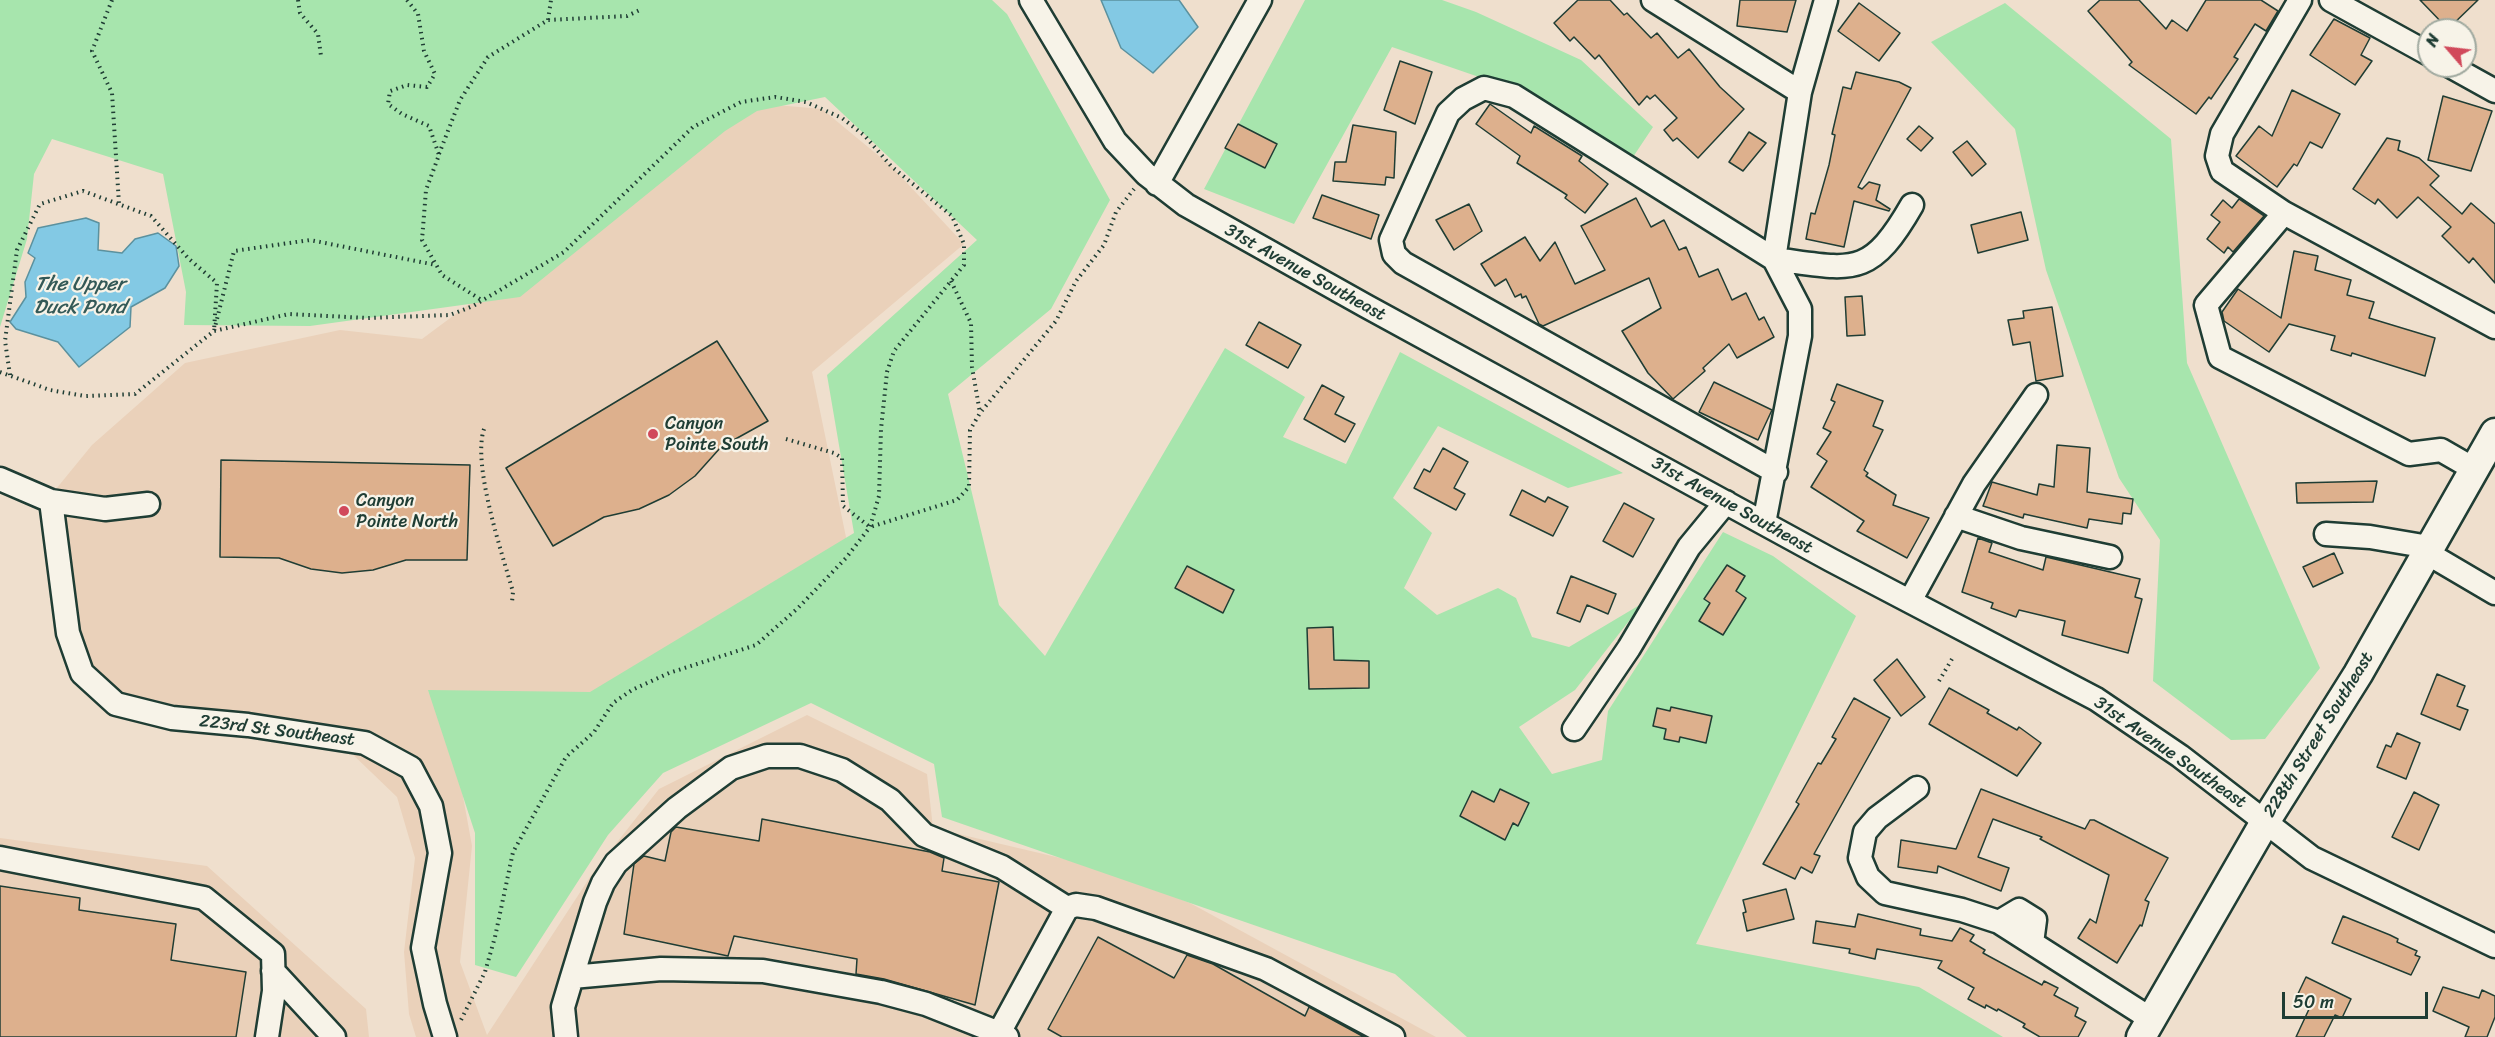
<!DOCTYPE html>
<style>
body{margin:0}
#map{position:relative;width:2495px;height:1037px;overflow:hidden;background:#efdfcd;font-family:Sriracha,sans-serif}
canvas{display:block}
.north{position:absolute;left:2417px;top:18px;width:60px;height:60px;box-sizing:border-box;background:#f7f3e8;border:2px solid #a1aaa0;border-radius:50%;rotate:298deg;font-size:16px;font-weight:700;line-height:24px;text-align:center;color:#1f3d34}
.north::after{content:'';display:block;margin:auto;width:21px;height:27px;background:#d1495b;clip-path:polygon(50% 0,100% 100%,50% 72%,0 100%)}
.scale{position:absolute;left:2282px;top:992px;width:146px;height:27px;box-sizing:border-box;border:3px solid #1f3d34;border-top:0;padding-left:8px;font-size:18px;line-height:21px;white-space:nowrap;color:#1f3d34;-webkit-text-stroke:4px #f7f3e8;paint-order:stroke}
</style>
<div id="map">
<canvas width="2495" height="1037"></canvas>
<div class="north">N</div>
<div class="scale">50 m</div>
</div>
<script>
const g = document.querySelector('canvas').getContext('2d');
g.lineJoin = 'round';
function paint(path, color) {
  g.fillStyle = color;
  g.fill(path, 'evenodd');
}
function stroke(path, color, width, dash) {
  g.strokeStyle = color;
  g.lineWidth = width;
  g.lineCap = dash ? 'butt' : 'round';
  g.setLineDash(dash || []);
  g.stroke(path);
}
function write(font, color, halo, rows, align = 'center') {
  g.font = font + ' Sriracha,sans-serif';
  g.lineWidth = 4.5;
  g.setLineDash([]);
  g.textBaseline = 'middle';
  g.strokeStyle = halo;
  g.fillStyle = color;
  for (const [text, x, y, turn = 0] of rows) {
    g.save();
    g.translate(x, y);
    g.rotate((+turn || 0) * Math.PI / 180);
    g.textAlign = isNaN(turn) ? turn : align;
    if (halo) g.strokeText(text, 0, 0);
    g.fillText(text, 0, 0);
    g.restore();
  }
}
paint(new Path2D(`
 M 741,102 L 822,109 L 891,166 L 964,244 L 812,372 L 847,542 L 590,705 L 444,692 L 472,846 L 460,962 L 487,1035 L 592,874 L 659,789 L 807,715 L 927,774 L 933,828 L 1103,868 L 1190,903 L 1436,1037 L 416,1037 L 409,1014 L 404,952 L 415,858 L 397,797 L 345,747 L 117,706 L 83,672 L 47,500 L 92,445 L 185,363 L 340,330 L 422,339 Z
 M 0,838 L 207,866 L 366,1009 L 369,1037 L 0,1037 Z`), '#ead1ba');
paint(new Path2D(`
 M 0,0 L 992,0 L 1007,14 L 1110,200 L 1051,309 L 948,394 L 999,605 L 1045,656 L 1225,348 L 1305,397 L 1283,437 L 1346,464 L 1400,352 L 1623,473 L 1568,488 L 1438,426 L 1393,498 L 1432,533 L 1404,588 L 1437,615 L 1498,588 L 1516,598 L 1532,637 L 1569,647 L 1643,603 L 1575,690 L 1519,727 L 1552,774 L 1602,760 L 1608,711 L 1723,532 L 1773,556 L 1856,616 L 1696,944 L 1919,987 L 2003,1037 L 1467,1037 L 1395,974 L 942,817 L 934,764 L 811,703 L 663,773 L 608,835 L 516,977 L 475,965 L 475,833 L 428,690 L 590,692 L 854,533 L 827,375 L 977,240 L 825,97 L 757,111 L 725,131 L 520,297 L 310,326 L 184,325 L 186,292 L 163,174 L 52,139 L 34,174 L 27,239 L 0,327 Z
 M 1305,0 L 1442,0 L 1476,12 L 1581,60 L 1653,127 L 1633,157 L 1537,97 L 1392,47 L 1294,224 L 1204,189 Z
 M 2005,3 L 2171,139 L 2187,363 L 2320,668 L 2265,739 L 2231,740 L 2153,681 L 2160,540 L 2119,478 L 2046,270 L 2015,129 L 1931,42 Z`), '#a7e5ad');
const water = new Path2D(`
 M 1101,0 L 1179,0 L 1198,27 L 1153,73 L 1121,48 Z
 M 86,218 L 99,223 L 98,250 L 122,253 L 135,239 L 158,233 L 176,246 L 179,266 L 165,288 L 131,307 L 130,327 L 79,367 L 58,342 L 16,329 L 10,322 L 26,297 L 25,282 L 35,258 L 28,253 L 38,228 Z`);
paint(water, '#83c9e4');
stroke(water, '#5b919e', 1.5);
const building = new Path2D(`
 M 1578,0 L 1610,0 L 1624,15 L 1627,13 L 1651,38 L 1657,33 L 1678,58 L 1689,49 L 1720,87 L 1744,109 L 1698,158 L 1677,138 L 1673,141 L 1664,130 L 1677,118 L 1655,95 L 1650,99 L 1647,96 L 1639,105 L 1599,55 L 1595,59 L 1574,37 L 1570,41 L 1554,23 Z
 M 1740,0 L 1796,0 L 1787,32 L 1737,26 Z
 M 2100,0 L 2139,0 L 2166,29 L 2172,20 L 2187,31 L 2206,0 L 2261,0 L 2278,11 L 2266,31 L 2255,24 L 2234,57 L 2238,59 L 2211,99 L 2209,97 L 2196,114 L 2129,65 L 2132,62 L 2088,11 Z
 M 2420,0 L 2478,0 L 2448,29 Z
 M 1859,3 L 1900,33 L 1879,61 L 1838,31 Z
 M 2334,19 L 2370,38 L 2361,55 L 2372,61 L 2355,85 L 2310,55 Z
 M 1400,61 L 1432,72 L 1415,124 L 1384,110 Z
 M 1856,72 L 1899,82 L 1911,88 L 1858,187 L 1862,189 L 1869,182 L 1880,185 L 1876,200 L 1890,209 L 1889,211 L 1854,201 L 1844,247 L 1806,239 L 1811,213 L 1815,214 L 1829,165 L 1835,135 L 1832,134 L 1843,87 L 1851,89 Z
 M 2292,90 L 2340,114 L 2322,148 L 2310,142 L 2297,166 L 2294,164 L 2277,187 L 2236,156 L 2259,126 L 2272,136 Z
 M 2443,96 L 2492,111 L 2471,171 L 2428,160 Z
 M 1490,104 L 1531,133 L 1534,126 L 1582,156 L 1579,161 L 1608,184 L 1585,213 L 1565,198 L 1567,195 L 1517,163 L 1520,156 L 1476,124 Z
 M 1238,124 L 1277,144 L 1265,168 L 1225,148 Z
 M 1353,125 L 1396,132 L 1394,178 L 1386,177 L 1385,185 L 1333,181 L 1335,162 L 1346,162 Z
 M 1919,126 L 1933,138 L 1921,151 L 1907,139 Z
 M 1749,132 L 1766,143 L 1743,171 L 1729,162 Z
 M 2387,138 L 2400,141 L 2398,150 L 2419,158 L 2439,176 L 2430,185 L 2462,214 L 2471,203 L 2495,224 L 2495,283 L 2473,258 L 2469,263 L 2442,236 L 2451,227 L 2418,197 L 2397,218 L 2378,199 L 2375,204 L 2353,189 Z
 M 1967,141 L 1986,164 L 1972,176 L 1953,152 Z
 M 1322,195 L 1379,215 L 1371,239 L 1313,218 Z
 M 1636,198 L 1651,227 L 1664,220 L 1679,250 L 1686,247 L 1699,277 L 1718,269 L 1732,300 L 1746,293 L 1759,320 L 1764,317 L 1774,337 L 1737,358 L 1729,344 L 1703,368 L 1705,371 L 1673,399 L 1648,373 L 1622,331 L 1661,308 L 1649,278 L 1543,326 L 1539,324 L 1526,296 L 1522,298 L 1521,294 L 1515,297 L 1506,279 L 1495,286 L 1481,264 L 1525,237 L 1540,261 L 1555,242 L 1575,284 L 1605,270 L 1581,226 Z
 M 2239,199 L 2264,216 L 2233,252 L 2228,247 L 2224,253 L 2207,239 L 2220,222 L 2211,215 L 2223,200 L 2232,208 Z
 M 1469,204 L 1482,231 L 1454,250 L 1436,220 Z
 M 2021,212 L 2028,240 L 1978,253 L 1971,225 Z
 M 2294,251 L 2318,256 L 2315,270 L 2351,280 L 2347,295 L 2374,302 L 2369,318 L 2435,338 L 2425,376 L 2352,353 L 2351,356 L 2331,350 L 2335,336 L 2289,324 L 2269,352 L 2224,321 L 2222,312 L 2238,289 L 2281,318 Z
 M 1862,296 L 1865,335 L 1847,336 L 1845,297 Z
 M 2052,307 L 2063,376 L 2036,381 L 2030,342 L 2013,345 L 2008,320 L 2024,318 L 2023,311 Z
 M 1259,322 L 1301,345 L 1288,368 L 1246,345 Z
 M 717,341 L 768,421 L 721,447 L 695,476 L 669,495 L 639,509 L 604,517 L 553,546 L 506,468 Z
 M 1714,382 L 1772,410 L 1758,440 L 1699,412 Z
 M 1837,384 L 1883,401 L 1873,426 L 1883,430 L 1864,470 L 1868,473 L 1866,476 L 1896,495 L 1893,505 L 1929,518 L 1907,558 L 1857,531 L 1864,521 L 1811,487 L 1827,461 L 1817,454 L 1831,432 L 1823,428 L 1835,402 L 1831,400 Z
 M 1322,385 L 1344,397 L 1335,414 L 1355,424 L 1345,442 L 1304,419 Z
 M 2057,445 L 2090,448 L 2087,492 L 2133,499 L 2131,514 L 2123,513 L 2122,524 L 2089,519 L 2087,528 L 2024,514 L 2023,518 L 1983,506 L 1992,482 L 2037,495 L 2039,484 L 2054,487 Z
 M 1443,448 L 1468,462 L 1454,488 L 1465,494 L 1456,510 L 1414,488 L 1424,469 L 1430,472 Z
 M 221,460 L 470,465 L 467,560 L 406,560 L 373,570 L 342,573 L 311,569 L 279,558 L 220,557 Z
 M 2377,481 L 2373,502 L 2297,503 L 2296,483 Z
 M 1522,490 L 1545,502 L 1548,497 L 1568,507 L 1553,536 L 1510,515 Z
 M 1624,503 L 1654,519 L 1633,557 L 1603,541 Z
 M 1978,538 L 1992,543 L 1989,552 L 2043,570 L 2046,557 L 2140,579 L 2135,597 L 2142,599 L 2128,653 L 2062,635 L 2065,621 L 2019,610 L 2016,617 L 1991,608 L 1993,603 L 1962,592 Z
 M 2334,553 L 2343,573 L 2313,587 L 2303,567 Z
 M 1727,565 L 1745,576 L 1736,591 L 1746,598 L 1723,635 L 1699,621 L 1710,603 L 1704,599 Z
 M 1187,566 L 1234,590 L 1223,613 L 1175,588 Z
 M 1571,576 L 1616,594 L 1608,614 L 1587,605 L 1580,622 L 1557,613 Z
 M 1333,627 L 1334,660 L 1369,661 L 1369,688 L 1309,689 L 1307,628 Z
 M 1897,659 L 1925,697 L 1901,716 L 1874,680 Z
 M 2437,674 L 2465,686 L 2457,706 L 2468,710 L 2460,730 L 2421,714 Z
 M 1949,688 L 1989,710 L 1987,713 L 2017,730 L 2019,727 L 2041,743 L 2017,776 L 1929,724 Z
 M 1854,698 L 1890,718 L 1814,854 L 1820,856 L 1812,873 L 1801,867 L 1795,879 L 1763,864 L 1799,804 L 1796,802 L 1818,763 L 1821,764 L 1836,739 L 1832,737 Z
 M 1671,707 L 1712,716 L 1706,743 L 1680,737 L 1679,742 L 1664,739 L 1666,729 L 1653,726 L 1657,708 L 1670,711 Z
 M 2397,733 L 2420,743 L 2406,779 L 2377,767 L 2386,745 L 2391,747 Z
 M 1500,789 L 1529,803 L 1518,826 L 1513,823 L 1505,840 L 1460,816 L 1472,791 L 1494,802 Z
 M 1981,789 L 2085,829 L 2090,820 L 2094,820 L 2168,858 L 2145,900 L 2149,902 L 2142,926 L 2140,925 L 2117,963 L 2078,938 L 2090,919 L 2096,923 L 2109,875 L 2040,839 L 2042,837 L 1993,819 L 1978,857 L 2009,868 L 2001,891 L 1938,866 L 1937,873 L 1898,867 L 1901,840 L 1956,849 Z
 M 2414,792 L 2439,805 L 2419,850 L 2392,837 Z
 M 762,819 L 930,852 L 944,858 L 942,871 L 999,882 L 975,1005 L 884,979 L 856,974 L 857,959 L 734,936 L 728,956 L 624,934 L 634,864 L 644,856 L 665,861 L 671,832 L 676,827 L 759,841 Z
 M 0,886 L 80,898 L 79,910 L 176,924 L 171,960 L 246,972 L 236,1037 L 0,1037 Z
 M 1786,889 L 1794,919 L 1747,931 L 1743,913 L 1746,912 L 1743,900 Z
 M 1858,914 L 1921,929 L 1920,935 L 1952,941 L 1960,928 L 1974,935 L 1970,941 L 1985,950 L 1983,953 L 2042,985 L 2044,981 L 2058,988 L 2054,995 L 2078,1008 L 2075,1016 L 2086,1022 L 2078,1037 L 2040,1037 L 2023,1027 L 2025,1024 L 1998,1009 L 1997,1011 L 1986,1005 L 1985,1008 L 1968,999 L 1974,988 L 1938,968 L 1942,961 L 1877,949 L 1875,959 L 1849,953 L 1850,949 L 1813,943 L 1816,921 L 1855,927 Z
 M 2343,916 L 2390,935 L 2398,939 L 2397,942 L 2417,951 L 2415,955 L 2420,957 L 2411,975 L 2332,943 Z
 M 1098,937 L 1174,978 L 1187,955 L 1213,964 L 1305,1016 L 1309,1007 L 1364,1037 L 1062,1037 L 1048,1029 Z
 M 2306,977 L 2351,999 L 2342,1018 L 2335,1015 L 2324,1037 L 2296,1037 L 2310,1007 L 2295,1000 Z
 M 2443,987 L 2479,998 L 2482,990 L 2495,996 L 2495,1017 L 2487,1037 L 2465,1037 L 2469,1027 L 2433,1011 Z`);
paint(building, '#ddb08d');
stroke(building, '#1f3d34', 1.5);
const minor = new Path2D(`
 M 1031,0 L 1115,141 L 1146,174 L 1186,205 L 1366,306 L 1831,560 L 2096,699 L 2180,756 L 2312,858 L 2495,946
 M 1653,0 L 1800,92 L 1774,259 L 1514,96 L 1484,88 L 1463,99 L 1448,113 L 1391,240 L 1394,254 L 1403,263 L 1776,472
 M 2331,0 L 2429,54
 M 2450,66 L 2495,91
 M 1800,92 L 1826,0
 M 1157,184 L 1260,0
 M 2284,213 L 2222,171 L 2217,156 L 2222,134 L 2300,0
 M 1774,259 C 1852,269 1869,280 1912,205
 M 2474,469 L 2441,450 L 2409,454 L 2220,357 L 2206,305 L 2284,213 L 2495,327
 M 0,479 L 51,501 L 105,509 L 148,504
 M 51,501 L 68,633 L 82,673 L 116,704 L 172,718 L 248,725 L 365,743 L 411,768 L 431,806 L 440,853 L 423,948 L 435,1004 L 445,1037
 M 1956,516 L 2021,538 L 2110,557
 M 1764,523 L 1800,336 L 1800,309 L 1774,259
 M 2326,534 L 2370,537 L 2429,547
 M 2427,553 L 2495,593
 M 1910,601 L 1974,484 L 2036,395
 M 1574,729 L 1629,648 L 1689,547 L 1726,502
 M 1917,788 L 1877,818 L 1865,832 L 1860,858 L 1868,877 L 1885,893 L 1962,910 L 1999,922 L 2151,1019
 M 0,858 L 204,898 L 273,954 L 274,991 L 267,1037
 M 1999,922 L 2019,910 L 2035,920 L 2032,943
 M 273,971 L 334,1037
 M 572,977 L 595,902 L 603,883 L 616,863 L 677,808 L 731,768 L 767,756 L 800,756 L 842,770 L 890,800 L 924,835 L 1002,867 L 1067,908
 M 566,1037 L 563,1007 L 572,977 L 661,969 L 763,971 L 881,992 L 926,1004 L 999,1033 L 996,1037
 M 1007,1037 L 999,1033 L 1067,908 L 1076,905 L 1096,908 L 1266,969 L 1393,1037`);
const major = new Path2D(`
 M 2141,1037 L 2265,822 L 2358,674 L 2495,433`);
stroke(minor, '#1f3d34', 27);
stroke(major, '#1f3d34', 33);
stroke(new Path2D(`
 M 112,0 L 92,51 L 112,93 L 119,204
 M 298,0 L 300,13 L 318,34 L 321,56
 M 407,0 L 418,14 L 424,51 L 435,74 L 427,87 L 407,85 L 390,91 L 388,104 L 402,114 L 429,126 L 439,155 L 426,190 L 422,240 L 442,275 L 483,301
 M 548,20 L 551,0
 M 439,154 L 460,100 L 488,57 L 548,20 L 627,16 L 642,9
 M 951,281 L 971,323 L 972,367 L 980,413
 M 0,372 L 50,390 L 85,396 L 135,394 L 214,331 L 289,314 L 367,318 L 450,315 L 473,306 L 564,252 L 693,127 L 741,102 L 775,97 L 806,102 L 842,118 L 865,136 L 891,166 L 952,216 L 964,244 L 964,265 L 894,351 L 887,372 L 881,429 L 879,496 L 870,527 L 846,558 L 798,608 L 756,645 L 669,673 L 632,690 L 613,703 L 594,732 L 566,757 L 513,852 L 495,937 L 485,972 L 461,1020
 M 10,375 L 5,341 L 17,250 L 40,204 L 83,191 L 151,216 L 189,259 L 217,283 L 214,331 L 234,251 L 310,240 L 436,265
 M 484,429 C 472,465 502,553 513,592 L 512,602
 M 786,439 L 834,453 L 842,458 L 843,506 L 870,527 L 957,500 L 969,487 L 970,430 L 980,413 L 1056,321 L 1076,281 L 1104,245 L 1116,212 L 1134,189
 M 1939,681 L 1952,659`), '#1f3d34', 4, [1.5, 4.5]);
stroke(minor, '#f7f3e8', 22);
stroke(major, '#f7f3e8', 28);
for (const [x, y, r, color] of [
 [653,434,6,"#d1495b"],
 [344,511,6,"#d1495b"]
]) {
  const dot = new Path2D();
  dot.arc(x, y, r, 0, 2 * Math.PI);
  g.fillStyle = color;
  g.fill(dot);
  stroke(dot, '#f7f3e8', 2);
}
write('18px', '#1f3d34', '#f7f3e8', [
 ["31st Avenue Southeast",1305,273,29],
 ["31st Avenue Southeast",1732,506,29],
 ["223rd St Southeast",277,731,7],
 ["228th Street Southeast",2319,735,-58],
 ["31st Avenue Southeast",2170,753,35]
]);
write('18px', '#1f3d34', '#f7f3e8', [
 ["Canyon",665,424],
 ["Pointe South",665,445],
 ["Canyon",356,501],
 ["Pointe North",356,522]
], 'left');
write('italic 20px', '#335957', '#f7f3e8', [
 ["The Upper",80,285],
 ["Duck Pond",80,308]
]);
</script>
